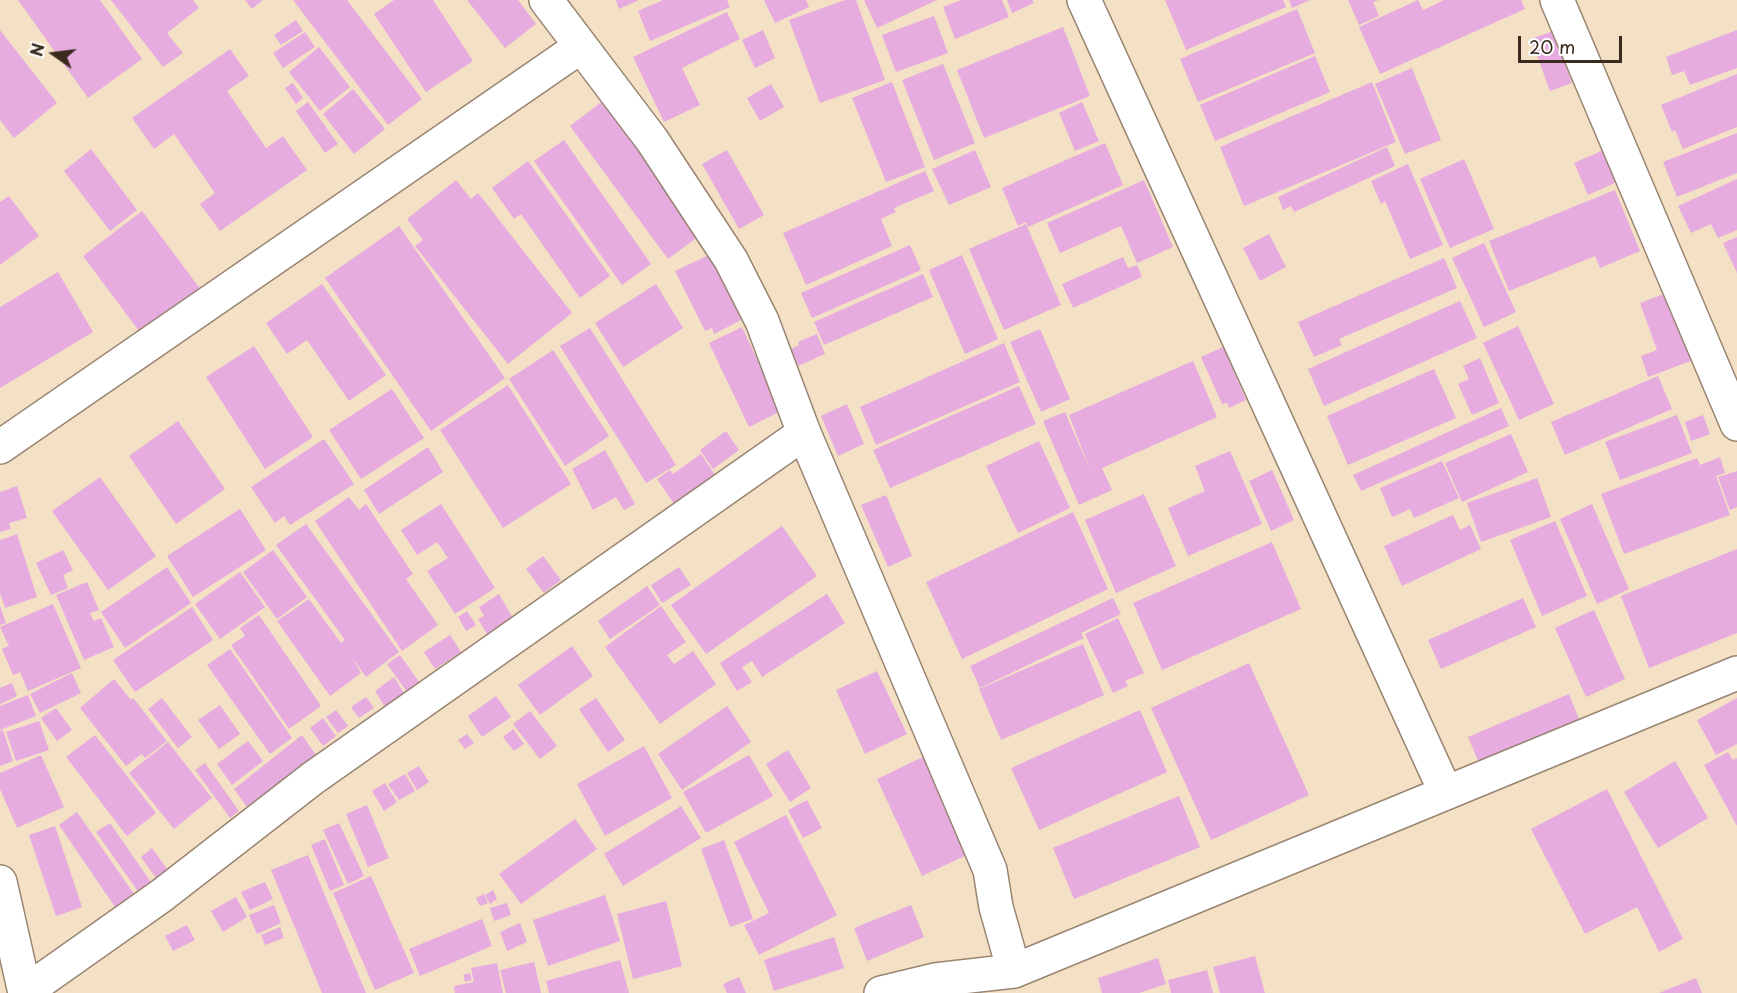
<!DOCTYPE html>
<style>
body{margin:0}
#map{position:relative;width:1737px;height:993px;overflow:hidden;background:#f4e0c5;font-family:"Playpen Sans",sans-serif}
canvas{display:block}
.north{position:absolute;left:24px;top:24px;width:60px;height:60px;-webkit-text-stroke:4px #fff;paint-order:stroke;rotate:284deg;font-size:16px;font-weight:700;line-height:24px;text-align:center;color:#3b2a1e}
.north::after{content:'';display:block;margin:auto;width:21px;height:27px;background:#3b2a1e;clip-path:polygon(50% 0,100% 100%,50% 72%,0 100%)}
.scale{position:absolute;left:1518px;top:36px;width:104px;height:27px;box-sizing:border-box;border:3px solid #3b2a1e;border-top:0;padding-left:8px;font-size:18px;line-height:21px;white-space:nowrap;color:#3b2a1e;-webkit-text-stroke:4px #fff;paint-order:stroke}
</style>
<div id="map">
<canvas width="1737" height="993"></canvas>
<div class="north">N</div>
<div class="scale">20 m</div>
</div>
<script>
const g = document.querySelector('canvas').getContext('2d');
g.lineJoin = 'round';
function paint(path, color) {
  g.fillStyle = color;
  g.fill(path, 'evenodd');
}
function stroke(path, color, width, dash) {
  g.strokeStyle = color;
  g.lineWidth = width;
  g.lineCap = dash ? 'butt' : 'round';
  g.setLineDash(dash || []);
  g.stroke(path);
}
paint(new Path2D(`
 M 18,0 L 100,0 L 142,59 L 88,98 Z
 M 111,0 L 193,0 L 199,8 L 167,33 L 183,53 L 163,67 Z
 M 245,0 L 263,0 L 252,9 Z
 M 293,0 L 347,0 L 422,99 L 388,125 Z
 M 394,0 L 433,0 L 473,61 L 426,92 L 374,14 Z
 M 467,0 L 518,0 L 536,24 L 505,48 Z
 M 616,0 L 639,0 L 619,9 Z
 M 663,0 L 727,0 L 730,7 L 650,41 L 638,11 Z
 M 764,0 L 806,0 L 809,7 L 775,23 Z
 M 845,0 L 856,0 L 885,80 L 820,103 L 789,20 Z
 M 864,0 L 937,0 L 877,28 Z
 M 961,0 L 1002,0 L 1009,17 L 955,39 L 943,7 Z
 M 1007,0 L 1032,0 L 1034,3 L 1012,13 Z
 M 1165,0 L 1283,0 L 1286,7 L 1186,50 Z
 M 1289,0 L 1310,0 L 1292,8 Z
 M 1348,0 L 1379,0 L 1373,2 L 1379,16 L 1359,25 Z
 M 1418,0 L 1423,10 L 1444,0 L 1521,0 L 1525,9 L 1380,74 L 1359,27 Z
 M 1297,9 L 1315,53 L 1198,102 L 1180,59 Z
 M 727,12 L 740,39 L 682,68 L 700,105 L 664,122 L 633,57 Z
 M 934,16 L 948,53 L 896,72 L 882,35 Z
 M 296,20 L 303,31 L 281,45 L 274,35 Z
 M 1063,27 L 1090,96 L 984,138 L 957,70 Z
 M 0,30 L 57,103 L 14,138 L 0,120 Z
 M 763,30 L 775,58 L 755,68 L 742,40 Z
 M 1737,30 L 1737,68 L 1690,85 L 1684,71 L 1672,75 L 1666,57 Z
 M 1553,31 L 1572,83 L 1550,91 L 1531,39 Z
 M 305,32 L 315,47 L 283,68 L 273,53 Z
 M 319,47 L 350,87 L 320,111 L 289,72 Z
 M 230,49 L 249,76 L 227,91 L 266,148 L 283,136 L 307,170 L 220,231 L 200,204 L 215,193 L 174,134 L 154,149 L 132,118 Z
 M 1315,56 L 1330,92 L 1215,141 L 1200,105 Z
 M 943,64 L 975,143 L 934,160 L 902,80 Z
 M 1412,68 L 1441,140 L 1405,154 L 1375,84 Z
 M 1737,74 L 1737,127 L 1683,149 L 1675,130 L 1672,132 L 1661,105 Z
 M 892,82 L 925,167 L 886,182 L 852,98 Z
 M 1372,82 L 1396,142 L 1244,206 L 1220,147 Z
 M 293,83 L 303,98 L 296,104 L 285,88 Z
 M 771,84 L 784,107 L 760,121 L 747,98 Z
 M 353,89 L 385,129 L 354,154 L 323,114 Z
 M 604,100 L 703,233 L 668,259 L 570,126 Z
 M 308,102 L 338,144 L 325,153 L 296,111 Z
 M 1082,102 L 1099,141 L 1075,151 L 1059,113 Z
 M 1737,133 L 1737,173 L 1677,197 L 1663,162 Z
 M 564,140 L 651,264 L 622,285 L 534,161 Z
 M 1105,143 L 1123,185 L 1028,227 L 1026,222 L 1018,226 L 1002,188 Z
 M 1387,147 L 1395,166 L 1294,212 L 1291,206 L 1283,210 L 1278,197 Z
 M 91,149 L 137,210 L 110,231 L 64,171 Z
 M 1606,149 L 1619,181 L 1588,195 L 1574,163 Z
 M 727,150 L 764,215 L 739,229 L 702,164 Z
 M 975,150 L 991,187 L 949,205 L 932,169 Z
 M 1464,159 L 1494,229 L 1450,248 L 1420,179 Z
 M 528,161 L 610,276 L 580,298 L 521,214 L 514,219 L 492,188 Z
 M 1408,164 L 1443,245 L 1410,259 L 1385,201 L 1381,204 L 1371,181 Z
 M 925,171 L 934,191 L 894,208 L 896,212 L 881,219 L 892,246 L 806,285 L 783,233 Z
 M 1737,179 L 1737,230 L 1718,238 L 1711,224 L 1691,233 L 1678,206 Z
 M 456,180 L 471,199 L 478,193 L 572,313 L 508,364 L 415,246 L 423,240 L 407,219 Z
 M 1144,180 L 1173,247 L 1137,263 L 1121,226 L 1060,253 L 1047,223 Z
 M 1615,190 L 1640,251 L 1600,268 L 1595,256 L 1509,291 L 1489,241 Z
 M 9,196 L 39,236 L 0,265 L 0,202 Z
 M 142,211 L 201,290 L 142,335 L 83,256 Z
 M 1026,224 L 1061,305 L 1004,330 L 969,249 Z
 M 399,226 L 505,378 L 431,431 L 325,278 Z
 M 1269,234 L 1286,267 L 1260,281 L 1243,248 Z
 M 1737,237 L 1737,273 L 1723,243 Z
 M 1484,243 L 1516,312 L 1484,327 L 1452,258 Z
 M 910,245 L 921,270 L 812,318 L 801,293 Z
 M 713,253 L 745,318 L 714,334 L 712,328 L 705,331 L 675,271 Z
 M 962,255 L 998,339 L 965,354 L 929,270 Z
 M 1123,257 L 1128,268 L 1137,265 L 1142,277 L 1073,308 L 1062,284 Z
 M 1444,258 L 1457,288 L 1339,339 L 1342,345 L 1314,357 L 1298,322 Z
 M 58,272 L 93,332 L 0,388 L 0,307 Z
 M 923,274 L 933,297 L 824,345 L 814,322 Z
 M 322,284 L 386,375 L 349,401 L 307,340 L 287,354 L 266,323 Z
 M 656,284 L 683,328 L 623,367 L 595,323 Z
 M 1672,291 L 1696,359 L 1648,377 L 1641,356 L 1657,350 L 1640,303 Z
 M 1460,301 L 1477,338 L 1324,406 L 1308,369 Z
 M 1518,326 L 1554,404 L 1519,420 L 1483,343 Z
 M 742,327 L 781,411 L 749,427 L 709,343 Z
 M 590,328 L 676,465 L 646,483 L 560,346 Z
 M 1040,329 L 1070,399 L 1041,412 L 1010,342 Z
 M 817,334 L 825,354 L 798,366 L 791,349 L 799,345 L 798,342 Z
 M 1004,343 L 1020,382 L 876,445 L 860,407 Z
 M 254,346 L 313,437 L 265,469 L 206,377 Z
 M 1223,347 L 1246,400 L 1229,408 L 1227,403 L 1222,404 L 1201,357 Z
 M 553,350 L 609,436 L 565,466 L 509,379 Z
 M 1480,358 L 1499,403 L 1472,415 L 1458,384 L 1469,379 L 1463,366 Z
 M 1193,361 L 1217,417 L 1102,468 L 1112,490 L 1079,505 L 1043,421 L 1065,412 L 1091,472 L 1069,415 Z
 M 1434,369 L 1456,418 L 1348,465 L 1327,416 Z
 M 1658,376 L 1672,409 L 1565,455 L 1551,422 Z
 M 508,385 L 571,484 L 503,528 L 440,430 Z
 M 1019,386 L 1036,424 L 890,488 L 873,450 Z
 M 392,389 L 424,438 L 361,479 L 329,430 Z
 M 847,404 L 864,444 L 838,456 L 821,416 Z
 M 1501,408 L 1509,426 L 1361,491 L 1353,475 Z
 M 1677,415 L 1692,453 L 1620,480 L 1605,442 Z
 M 1703,415 L 1710,434 L 1691,441 L 1685,422 Z
 M 178,421 L 225,489 L 176,524 L 129,456 Z
 M 726,431 L 739,450 L 713,469 L 700,450 Z
 M 1511,434 L 1528,472 L 1462,502 L 1445,463 Z
 M 324,439 L 354,484 L 290,525 L 284,516 L 275,523 L 251,487 Z
 M 1039,441 L 1070,508 L 1018,533 L 986,466 Z
 M 428,447 L 443,472 L 379,514 L 364,490 Z
 M 605,450 L 635,504 L 624,510 L 616,497 L 593,510 L 572,469 Z
 M 1230,451 L 1262,524 L 1188,556 L 1168,508 L 1205,491 L 1195,466 Z
 M 701,454 L 718,479 L 677,508 L 657,479 L 670,470 L 673,474 Z
 M 1720,457 L 1725,473 L 1716,476 L 1730,515 L 1624,554 L 1601,494 L 1697,458 L 1700,465 Z
 M 1442,461 L 1459,498 L 1414,518 L 1410,509 L 1392,517 L 1380,488 Z
 M 1272,470 L 1294,520 L 1271,531 L 1249,481 Z
 M 1737,471 L 1737,507 L 1730,510 L 1718,477 Z
 M 100,477 L 156,556 L 108,590 L 52,511 Z
 M 1537,478 L 1551,517 L 1481,542 L 1467,503 Z
 M 17,486 L 27,518 L 9,523 L 11,529 L 0,532 L 0,492 Z
 M 1144,494 L 1176,566 L 1116,593 L 1085,520 Z
 M 886,495 L 912,556 L 888,567 L 861,505 Z
 M 349,497 L 359,510 L 366,504 L 413,574 L 406,579 L 438,625 L 402,651 L 315,521 Z
 M 441,504 L 495,588 L 455,614 L 427,571 L 448,558 L 437,542 L 417,555 L 401,530 Z
 M 1592,504 L 1629,589 L 1597,604 L 1560,519 Z
 M 240,509 L 266,550 L 193,597 L 167,556 Z
 M 1073,512 L 1108,589 L 962,659 L 926,582 Z
 M 1453,515 L 1460,530 L 1470,525 L 1481,549 L 1402,586 L 1384,546 Z
 M 1555,521 L 1587,596 L 1542,616 L 1510,540 Z
 M 306,524 L 399,652 L 366,677 L 351,656 L 361,673 L 330,696 L 277,621 L 309,599 L 341,643 L 345,640 L 276,545 Z
 M 782,526 L 817,576 L 706,654 L 671,605 Z
 M 17,534 L 37,597 L 5,608 L 0,593 L 0,540 Z
 M 1272,542 L 1301,609 L 1162,670 L 1133,603 Z
 M 1737,549 L 1737,633 L 1649,668 L 1621,596 Z
 M 63,550 L 73,570 L 63,575 L 68,588 L 51,595 L 36,563 Z
 M 273,550 L 307,597 L 277,619 L 243,572 Z
 M 543,556 L 561,580 L 544,593 L 526,569 Z
 M 167,567 L 191,603 L 125,648 L 101,612 Z
 M 679,567 L 691,585 L 662,603 L 651,585 Z
 M 240,572 L 265,607 L 220,639 L 195,604 Z
 M 87,582 L 99,610 L 90,613 L 94,621 L 101,618 L 114,647 L 84,660 L 56,595 Z
 M 647,586 L 660,605 L 610,639 L 598,621 Z
 M 499,594 L 517,625 L 497,637 L 493,630 L 487,634 L 478,619 L 484,616 L 479,607 Z
 M 827,594 L 845,623 L 762,677 L 752,661 L 742,667 L 752,682 L 737,691 L 720,663 Z
 M 1113,598 L 1121,614 L 1081,633 L 1084,638 L 980,688 L 970,666 Z
 M 1523,598 L 1536,627 L 1441,669 L 1428,640 Z
 M 53,604 L 81,668 L 28,691 L 20,672 L 13,675 L 2,649 L 9,646 L 0,627 Z
 M 0,606 L 6,623 L 0,625 Z
 M 661,606 L 686,642 L 667,655 L 674,664 L 693,651 L 716,684 L 660,724 L 605,647 Z
 M 192,607 L 213,640 L 135,692 L 113,660 Z
 M 1594,610 L 1625,679 L 1586,697 L 1555,628 Z
 M 467,611 L 476,625 L 466,631 L 458,617 Z
 M 259,615 L 321,706 L 289,729 L 231,645 L 245,636 L 240,628 Z
 M 1118,618 L 1144,673 L 1125,681 L 1128,686 L 1113,693 L 1085,634 Z
 M 450,635 L 461,652 L 435,669 L 424,652 Z
 M 1083,644 L 1104,695 L 1001,740 L 979,689 Z
 M 572,646 L 593,676 L 540,715 L 518,685 Z
 M 230,649 L 292,738 L 270,754 L 207,665 Z
 M 400,655 L 422,686 L 409,695 L 387,664 Z
 M 1249,663 L 1309,795 L 1211,840 L 1151,708 Z
 M 877,671 L 907,734 L 865,754 L 836,690 Z
 M 72,673 L 81,693 L 40,713 L 30,694 Z
 M 394,677 L 408,699 L 388,712 L 375,691 Z
 M 114,679 L 131,700 L 133,698 L 167,741 L 145,758 L 142,754 L 126,766 L 80,708 Z
 M 12,683 L 17,696 L 0,704 L 0,688 Z
 M 1569,694 L 1583,729 L 1479,763 L 1468,737 Z
 M 28,695 L 36,716 L 0,730 L 0,706 Z
 M 496,696 L 511,717 L 482,737 L 468,716 Z
 M 366,697 L 374,708 L 359,718 L 351,707 Z
 M 162,698 L 192,737 L 178,748 L 148,709 Z
 M 596,698 L 625,740 L 608,752 L 579,709 Z
 M 1737,698 L 1737,744 L 1716,755 L 1697,720 Z
 M 220,705 L 240,734 L 219,749 L 198,720 Z
 M 727,706 L 751,742 L 682,790 L 658,754 Z
 M 56,708 L 72,730 L 57,741 L 41,718 Z
 M 336,710 L 348,726 L 338,733 L 326,717 Z
 M 1140,710 L 1167,772 L 1039,830 L 1011,768 Z
 M 530,711 L 557,746 L 540,759 L 513,724 Z
 M 323,718 L 336,736 L 323,746 L 310,728 Z
 M 39,721 L 49,750 L 16,761 L 6,732 Z
 M 513,729 L 524,744 L 514,751 L 503,737 Z
 M 3,730 L 13,761 L 0,766 L 0,731 Z
 M 467,734 L 474,743 L 465,749 L 458,740 Z
 M 95,735 L 156,813 L 127,836 L 66,757 Z
 M 302,735 L 323,765 L 252,814 L 234,789 Z
 M 248,741 L 263,761 L 232,785 L 217,764 Z
 M 168,742 L 212,798 L 174,829 L 129,773 Z
 M 644,746 L 672,798 L 605,836 L 577,784 Z
 M 788,750 L 811,788 L 790,802 L 766,764 Z
 M 1728,752 L 1733,760 L 1737,758 L 1737,826 L 1704,765 Z
 M 41,755 L 64,807 L 17,828 L 0,789 L 0,773 Z
 M 749,755 L 773,796 L 706,833 L 683,792 Z
 M 925,756 L 971,853 L 922,876 L 877,779 Z
 M 1675,761 L 1708,818 L 1658,848 L 1624,792 Z
 M 205,763 L 239,811 L 230,818 L 195,770 Z
 M 419,766 L 429,782 L 417,790 L 407,773 Z
 M 405,774 L 415,791 L 399,800 L 388,784 Z
 M 385,783 L 397,802 L 384,811 L 372,791 Z
 M 1607,789 L 1683,939 L 1659,952 L 1637,907 L 1585,934 L 1531,829 Z
 M 1179,796 L 1200,847 L 1074,899 L 1053,848 Z
 M 807,800 L 822,828 L 803,838 L 788,810 Z
 M 367,805 L 389,858 L 368,867 L 346,814 Z
 M 681,806 L 701,838 L 623,886 L 604,854 Z
 M 77,812 L 134,894 L 115,907 L 59,825 Z
 M 786,815 L 837,915 L 759,955 L 744,925 L 769,913 L 734,842 Z
 M 575,819 L 597,849 L 521,904 L 499,874 Z
 M 110,823 L 155,888 L 142,897 L 96,832 Z
 M 339,823 L 364,876 L 348,884 L 323,830 Z
 M 55,826 L 82,907 L 56,916 L 29,835 Z
 M 325,839 L 344,885 L 330,891 L 311,845 Z
 M 724,840 L 753,919 L 730,927 L 701,849 Z
 M 152,848 L 172,876 L 161,885 L 141,857 Z
 M 308,855 L 366,993 L 322,993 L 271,870 Z
 M 371,876 L 414,973 L 375,990 L 333,893 Z
 M 265,882 L 273,899 L 250,910 L 241,892 Z
 M 493,890 L 497,899 L 490,904 L 485,895 Z
 M 484,894 L 488,903 L 480,906 L 476,898 Z
 M 605,895 L 620,941 L 548,966 L 533,920 Z
 M 236,897 L 247,917 L 223,932 L 211,911 Z
 M 666,901 L 682,966 L 633,979 L 617,914 Z
 M 507,903 L 511,915 L 494,921 L 490,908 Z
 M 274,905 L 281,923 L 257,934 L 249,915 Z
 M 911,905 L 924,937 L 867,961 L 854,928 Z
 M 482,919 L 492,946 L 420,976 L 409,949 Z
 M 520,923 L 527,942 L 507,951 L 500,932 Z
 M 187,925 L 195,940 L 173,951 L 165,936 Z
 M 280,927 L 284,938 L 265,945 L 261,935 Z
 M 834,937 L 844,968 L 774,991 L 764,960 Z
 M 1255,956 L 1265,993 L 1220,993 L 1213,967 Z
 M 1158,958 L 1166,984 L 1139,993 L 1102,993 L 1098,978 Z
 M 620,960 L 629,993 L 549,993 L 546,981 Z
 M 534,962 L 541,993 L 506,993 L 500,970 Z
 M 497,963 L 503,993 L 455,993 L 454,986 L 474,982 L 471,968 Z
 M 1207,970 L 1213,993 L 1171,993 L 1168,980 Z
 M 470,973 L 472,980 L 465,982 L 463,975 Z
 M 739,977 L 746,993 L 727,993 L 723,984 Z
 M 1696,978 L 1702,993 L 1659,993 Z`), '#e6abdf');
const street = new Path2D(`
 M 546,0 L 652,140 L 731,260 L 762,321 L 804,433 L 990,870 L 996,907 L 1014,971
 M 1084,0 L 1446,793
 M 1557,0 L 1737,424
 M 0,447 L 580,47
 M 25,992 L 161,896 L 313,778 L 804,433
 M 881,993 L 935,980 L 1014,971 L 1737,673`);
const secondary = new Path2D(`
 M 0,882 L 25,993`);
stroke(street, '#988572', 36);
stroke(secondary, '#988572', 36);
stroke(street, '#fff', 33);
stroke(secondary, '#fff', 33);
</script>
